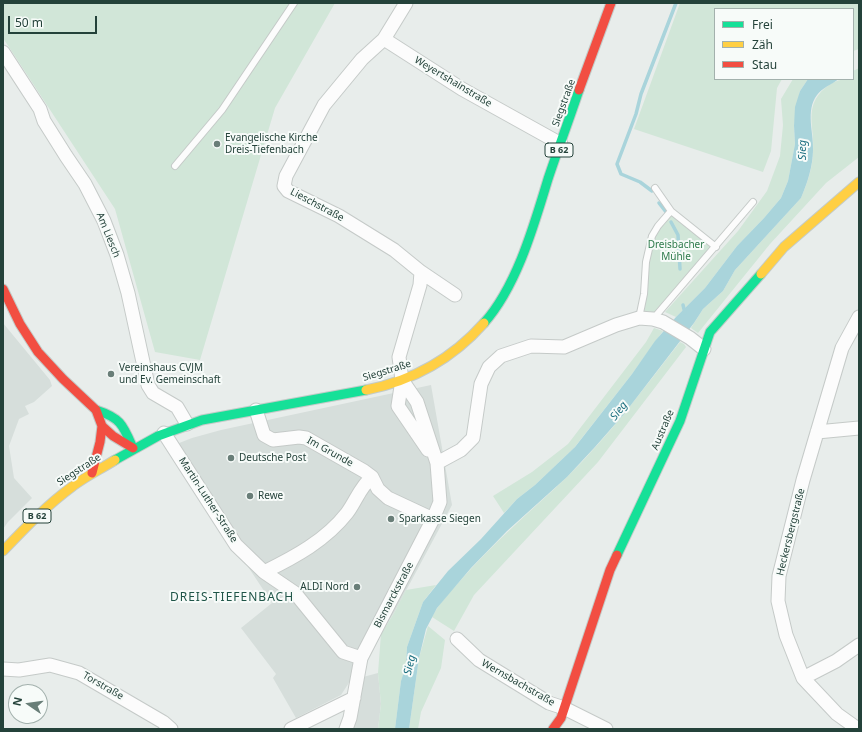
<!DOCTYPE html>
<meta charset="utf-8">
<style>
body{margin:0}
#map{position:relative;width:862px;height:732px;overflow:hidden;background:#e8edeb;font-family:"Noto Sans",sans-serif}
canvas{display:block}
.frame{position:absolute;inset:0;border:4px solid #24423a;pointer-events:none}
.legend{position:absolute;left:714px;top:8px;width:140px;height:72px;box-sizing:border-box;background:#f7fbf9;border:1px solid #a3b1ad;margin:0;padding:5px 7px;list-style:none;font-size:12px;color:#24423a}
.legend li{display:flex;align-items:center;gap:8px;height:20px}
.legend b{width:20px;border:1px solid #a3b1ad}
.north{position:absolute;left:8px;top:684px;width:40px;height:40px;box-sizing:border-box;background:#f7fbf9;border:1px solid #a3b1ad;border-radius:50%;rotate:283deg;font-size:11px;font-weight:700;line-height:16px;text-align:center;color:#24423a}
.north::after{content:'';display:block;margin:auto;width:14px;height:18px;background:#697e78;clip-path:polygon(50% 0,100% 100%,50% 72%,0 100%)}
.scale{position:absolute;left:8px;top:16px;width:89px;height:18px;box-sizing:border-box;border:2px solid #24423a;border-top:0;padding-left:5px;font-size:12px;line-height:14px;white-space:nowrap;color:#24423a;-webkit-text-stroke:3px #f7fbf9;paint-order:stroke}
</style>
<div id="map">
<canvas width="862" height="732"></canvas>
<div class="frame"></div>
<ul class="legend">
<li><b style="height:5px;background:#16e098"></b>Frei</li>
<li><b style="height:5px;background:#ffcf43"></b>Zäh</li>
<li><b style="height:5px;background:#f24e42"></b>Stau</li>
</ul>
<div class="north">N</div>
<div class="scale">50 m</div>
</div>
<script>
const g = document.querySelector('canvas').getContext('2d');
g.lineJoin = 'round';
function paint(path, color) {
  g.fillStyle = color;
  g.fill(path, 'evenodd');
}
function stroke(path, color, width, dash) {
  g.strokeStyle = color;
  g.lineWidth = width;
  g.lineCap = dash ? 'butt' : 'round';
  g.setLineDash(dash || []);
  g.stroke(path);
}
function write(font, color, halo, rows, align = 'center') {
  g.font = font + ' "Noto Sans",sans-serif';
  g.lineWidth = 4;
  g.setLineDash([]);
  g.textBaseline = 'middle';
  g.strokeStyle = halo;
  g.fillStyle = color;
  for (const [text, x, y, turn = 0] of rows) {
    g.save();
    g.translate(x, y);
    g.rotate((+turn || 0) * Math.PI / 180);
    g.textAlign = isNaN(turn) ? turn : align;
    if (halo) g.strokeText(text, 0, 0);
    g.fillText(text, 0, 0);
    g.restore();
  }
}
paint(new Path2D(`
 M 3,323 L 50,380 L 52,386 L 34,402 L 25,406 L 29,414 L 19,419 L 9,446 L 14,478 L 32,498 L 8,522 L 3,529 Z
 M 431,385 L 452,505 L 394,613 L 341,695 L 296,718 L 273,678 L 276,674 L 241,628 L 272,603 L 169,447 L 192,438 L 221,430 Z
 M 378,673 L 381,704 L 378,729 L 352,729 L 363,677 Z`), '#d6dedb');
paint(new Path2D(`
 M 3,3 L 335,3 L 275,108 L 200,360 L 155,352 L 115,209 L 3,38 Z
 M 680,3 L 859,3 L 859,49 L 853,51 L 853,9 L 715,9 L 715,79 L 782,79 L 777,88 L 771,151 L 763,172 L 634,129 Z
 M 859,68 L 859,157 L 826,183 L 770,244 L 698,333 L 691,328 L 703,309 L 723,291 L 735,270 L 801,198 C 807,184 813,167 813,151 C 815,127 803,107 825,88 C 835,80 841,79 853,79 L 853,71 Z
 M 793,79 L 808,79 L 800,91 L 794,126 L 795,144 L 788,181 L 781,198 L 764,218 L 737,246 L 705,288 L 676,317 L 665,312 L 738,231 L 767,191 L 780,156 L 783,125 L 781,99 Z
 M 671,211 L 716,247 L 653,319 L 639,318 L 652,236 Z
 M 654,328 L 663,331 L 632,374 L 574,448 L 535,485 L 517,499 L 504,513 L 493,496 L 532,472 L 568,444 L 646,342 Z
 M 680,342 L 684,344 L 686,347 L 598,462 L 474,595 L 454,631 L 432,617 C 439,603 450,592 460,581 C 493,543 531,511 567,477 C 609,436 644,388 680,342 Z
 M 436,585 L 423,602 L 407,647 L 406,665 L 401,681 L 395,729 L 378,729 L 381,704 L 378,673 L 381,634 L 394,613 L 406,590 Z
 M 428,626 L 445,640 L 441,668 L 421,712 L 418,729 L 409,729 L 419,658 Z`), '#d1e6d8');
paint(new Path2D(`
 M 808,79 L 839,79 C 832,84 822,88 817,95 C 805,111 814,133 813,150 C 813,166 807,184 801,198 L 735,270 L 723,291 L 703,309 L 694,323 L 624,414 L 595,447 L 567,477 L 507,531 L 471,568 L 437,608 L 426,629 L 419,658 L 409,729 L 395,729 L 401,681 L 406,665 L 407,647 L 423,602 L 448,571 L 481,539 L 517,499 L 535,485 L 575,447 L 632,374 L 655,341 L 676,317 L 705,288 L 737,246 L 764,218 L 781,198 L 788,181 L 795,144 L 794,126 L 795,107 L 800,91 Z`), '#a9d4db');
stroke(new Path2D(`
 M 652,191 L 640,182 L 621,174 L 617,164 L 636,114 L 641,94 L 676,3
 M 659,203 L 666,212
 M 671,222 L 678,235 L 680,269
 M 683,305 L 685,313`), '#a9d4db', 3.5);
const lane = new Path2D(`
 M 175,166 L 222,110 L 294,3
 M 655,188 L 671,211 L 716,247
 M 639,318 L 644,294 L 646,262 L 652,236 L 658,226 L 671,211
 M 653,319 L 753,202`);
const street = new Path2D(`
 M 406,3 L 384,39 L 462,89 L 561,144
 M 384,39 L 362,59 L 324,105 L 286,176 L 284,186 L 288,191 L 339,216 L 394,250 L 421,272 L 455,295
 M 3,52 L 40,109 L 44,121 L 66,156 L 85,184 L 104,221 L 117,255 L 128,293 L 148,385 L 153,393 L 177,407 L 187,424
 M 421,272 L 420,285 L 399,357 L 402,380 L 398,406 L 428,450
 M 256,410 L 264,435 L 273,440 L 299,437 L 306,438 L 364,471 L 372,477 L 378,489 L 388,498 L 433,519
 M 817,432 L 859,428
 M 164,433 L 236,545 L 264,572 L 295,593 L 343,652 L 361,658
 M 437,463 L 461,450 L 473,438 L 481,384 L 489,367 L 501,356 L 531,346 L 564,347 L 616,325 L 639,318 L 653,319 L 663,322 L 690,338 L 704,349
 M 264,572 C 295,557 326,540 347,513 C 356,501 360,487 372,477
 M 457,639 L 479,660 L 549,703 L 564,708 L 606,729
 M 3,669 L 19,670 L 50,665 L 79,673 L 163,722 L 171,729
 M 803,678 L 836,661 L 859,645
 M 291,729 L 354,698
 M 346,729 L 350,718 L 361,658 L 433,519 L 440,502 L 437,463 L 417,402 L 402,380
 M 858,729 L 837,714 L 803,678 L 786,635 L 778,601 L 779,576 L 803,480 L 842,348 L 859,317`);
const fast = new Path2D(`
 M 484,323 C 517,286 534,225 548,179 C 558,149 569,120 579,90
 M 96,410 C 121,418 123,425 133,448
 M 115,460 L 158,436 L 202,420 L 366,390
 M 617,555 L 680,421 L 710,332 L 761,274`);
const slow = new Path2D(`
 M 761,274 L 784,247 L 859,182
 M 366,390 C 412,381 453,358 484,323
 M 3,551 C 25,528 47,505 73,486 C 86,476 101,469 115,460`);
const jam = new Path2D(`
 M 579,90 L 611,3
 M 3,289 L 20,324 L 38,352 L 63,379 L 96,410 L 102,426 L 113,436 L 133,448
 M 92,473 L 100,442 L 102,426
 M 553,729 L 561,718 L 610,570 L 617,555`);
stroke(lane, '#c5cac8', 8);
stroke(street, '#c5cac8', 15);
stroke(fast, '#c3cbc8', 11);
stroke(slow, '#c3cbc8', 11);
stroke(jam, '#c3cbc8', 11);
stroke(lane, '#fcfcfc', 6);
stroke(street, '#fcfcfc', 13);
stroke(fast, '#16e098', 9);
stroke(slow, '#ffcf43', 9);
stroke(jam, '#f24e42', 9);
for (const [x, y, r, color] of [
 [217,144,4,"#697e78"],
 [111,374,4,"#697e78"],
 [231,458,4,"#697e78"],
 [250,496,4,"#697e78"],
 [391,519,4,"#697e78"],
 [357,587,4,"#697e78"]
]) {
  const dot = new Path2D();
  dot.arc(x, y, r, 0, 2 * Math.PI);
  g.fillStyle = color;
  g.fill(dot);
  stroke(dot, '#f7fbf9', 1.5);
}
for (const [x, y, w] of [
 [559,150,28],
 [37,516,28]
]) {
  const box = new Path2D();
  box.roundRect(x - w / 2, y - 7, w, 14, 3);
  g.fillStyle = '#f7fbf9';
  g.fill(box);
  stroke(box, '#24423a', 1);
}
write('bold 9px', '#24423a', null, [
 ["B 62",559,150],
 ["B 62",37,516]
]);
write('10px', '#24423a', '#f7fbf9', [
 ["Weyertshainstraße",453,82,31],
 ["Siegstraße",564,103,-70],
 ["Lieschstraße",317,205,28],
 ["Am Liesch",108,235,68],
 ["Siegstraße",387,371,-17],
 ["Austraße",663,430,-67],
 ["Im Grunde",330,452,29],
 ["Siegstraße",79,470,-33],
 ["Martin-Luther-Straße",208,500,57],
 ["Heckersbergstraße",791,532,-76],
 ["Bismarckstraße",394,595,-62],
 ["Wernsbachstraße",518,683,30],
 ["Torstraße",103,686,30]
]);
write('10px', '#24423a', '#f7fbf9', [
 ["Evangelische Kirche",225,138],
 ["Dreis-Tiefenbach",225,150],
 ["Vereinshaus CVJM",119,368],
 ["und Ev. Gemeinschaft",119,380],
 ["Deutsche Post",239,458],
 ["Rewe",258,496],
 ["Sparkasse Siegen",399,519],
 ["ALDI Nord",349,587,"right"]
], 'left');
write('10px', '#2d7a4b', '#f7fbf9', [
 ["Dreisbacher",676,245],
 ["Mühle",676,257]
]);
write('italic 11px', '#1c6f80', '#f7fbf9', [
 ["Sieg",803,150,-90],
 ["Sieg",619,411,-52],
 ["Sieg",410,665,-77]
]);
g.letterSpacing = '1px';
write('12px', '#1f5548', '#f7fbf9', [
 ["DREIS-TIEFENBACH",232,598]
]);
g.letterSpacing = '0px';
</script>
